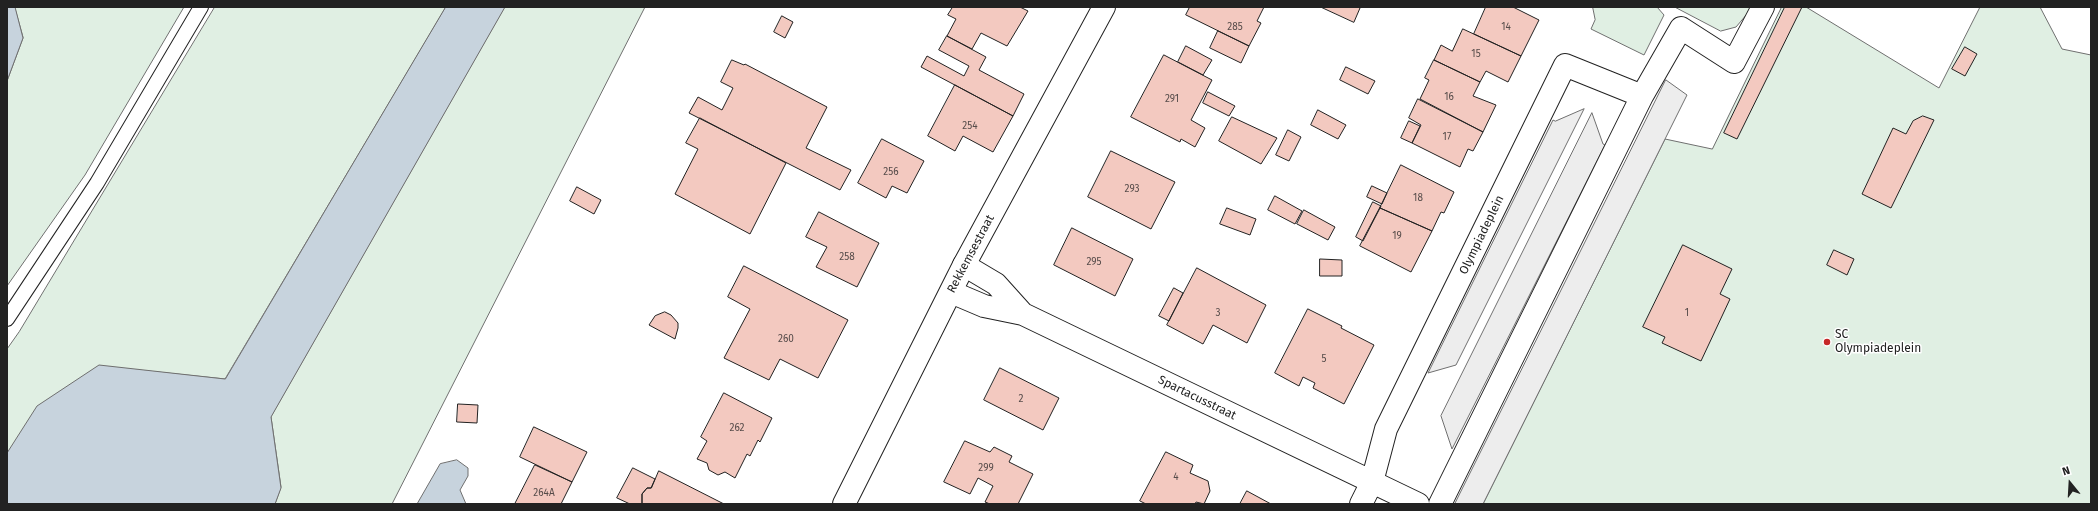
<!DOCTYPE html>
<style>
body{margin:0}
#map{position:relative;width:2098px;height:511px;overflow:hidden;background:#fff;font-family:"Fira Sans",sans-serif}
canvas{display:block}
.frame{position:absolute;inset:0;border:8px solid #222;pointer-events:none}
.north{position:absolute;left:2050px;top:463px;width:40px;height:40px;-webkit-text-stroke:3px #fff;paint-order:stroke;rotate:342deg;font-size:11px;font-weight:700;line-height:16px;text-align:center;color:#222}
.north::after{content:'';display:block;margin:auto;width:14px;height:18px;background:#222;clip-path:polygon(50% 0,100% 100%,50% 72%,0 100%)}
</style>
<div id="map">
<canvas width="2098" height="511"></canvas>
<div class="frame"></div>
<div class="north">N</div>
</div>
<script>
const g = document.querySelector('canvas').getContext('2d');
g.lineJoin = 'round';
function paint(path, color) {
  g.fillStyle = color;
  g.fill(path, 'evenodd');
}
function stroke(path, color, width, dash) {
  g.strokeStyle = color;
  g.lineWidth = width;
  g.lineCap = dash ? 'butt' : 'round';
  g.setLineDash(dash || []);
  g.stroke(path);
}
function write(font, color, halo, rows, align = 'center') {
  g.font = font + ' "Fira Sans",sans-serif';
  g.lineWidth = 3;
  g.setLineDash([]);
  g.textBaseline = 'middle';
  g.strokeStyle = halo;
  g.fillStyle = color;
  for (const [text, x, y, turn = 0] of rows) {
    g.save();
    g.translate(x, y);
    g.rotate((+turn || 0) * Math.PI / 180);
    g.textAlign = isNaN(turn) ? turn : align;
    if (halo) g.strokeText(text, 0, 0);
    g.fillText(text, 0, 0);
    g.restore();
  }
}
const green = new Path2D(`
 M 15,7 L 184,7 L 85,175 L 7,286 L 7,81 L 23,38 Z
 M 215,7 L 446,7 L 225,379 L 99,366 L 7,453 L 7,349 L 19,332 Z
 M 505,7 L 645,7 L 392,504 L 275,504 L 281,487 L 271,417 Z
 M 1593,7 L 1657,7 L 1664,15 L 1644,55 L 1591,29 L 1595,20 Z
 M 1675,7 L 1753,7 L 1736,27 L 1721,31 Z
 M 1782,7 L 1806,7 L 1939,88 L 1980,7 L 2040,7 L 2062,49 L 2091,55 L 2091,504 L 1483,504 L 1665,139 L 1712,149 Z`);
paint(green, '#e0efe3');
stroke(green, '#6f6f6f', 1);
const parking = new Path2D(`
 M 1666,80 L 1687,95 L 1483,504 L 1455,504 Z
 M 1584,109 L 1456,365 L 1428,373 L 1553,120 L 1555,121 Z
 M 1592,113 L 1603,144 L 1605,145 L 1452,449 L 1441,416 Z`);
paint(parking, '#ededed');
stroke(parking, '#6f6f6f', 1);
const water = new Path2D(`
 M 7,7 L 15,7 L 23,38 L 7,81 Z
 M 446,7 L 505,7 L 271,417 L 281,488 L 275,504 L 7,504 L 7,453 L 37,406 L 99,365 L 225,379 Z
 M 457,460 L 468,468 L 468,476 L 460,490 L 466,504 L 417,504 L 440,464 Z`);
paint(water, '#c7d3dd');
stroke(water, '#6f6f6f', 1);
const building = new Path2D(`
 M 953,7 L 1020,7 L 1028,11 L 1007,46 L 981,33 L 972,49 L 947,36 L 956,19 L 948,15 Z
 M 1190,7 L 1264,7 L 1257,21 L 1261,23 L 1249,46 L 1186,15 Z
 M 1321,7 L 1358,7 L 1360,8 L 1354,22 Z
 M 1486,7 L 1513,7 L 1539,20 L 1521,56 L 1474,34 Z
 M 1785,7 L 1802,7 L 1737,139 L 1724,133 Z
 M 782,16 L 793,22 L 785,38 L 774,32 Z
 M 1463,29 L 1521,56 L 1508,82 L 1486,71 L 1480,82 L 1434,60 L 1441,45 L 1452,51 Z
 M 1218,31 L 1249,46 L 1241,63 L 1210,48 Z
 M 947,36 L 986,57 L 979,70 L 1024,94 L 1013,116 L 921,67 L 927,56 L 964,76 L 969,66 L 939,50 Z
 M 1186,46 L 1212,60 L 1203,75 L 1178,62 Z
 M 1965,47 L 1977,54 L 1965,76 L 1952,69 Z
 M 1164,55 L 1212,80 L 1191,120 L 1205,128 L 1195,147 L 1181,139 L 1180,142 L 1131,117 Z
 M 732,60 L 744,65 L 745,64 L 827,107 L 806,148 L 851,170 L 840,190 L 689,113 L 698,97 L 722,110 L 733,88 L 721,82 Z
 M 1434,60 L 1480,82 L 1473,96 L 1496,105 L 1483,132 L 1420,99 L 1429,80 L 1425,78 Z
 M 1346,67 L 1375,81 L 1368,94 L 1340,80 Z
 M 955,85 L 1013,116 L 993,152 L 963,136 L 955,151 L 928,136 Z
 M 1208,92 L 1235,106 L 1229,116 L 1203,103 Z
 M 1418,99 L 1483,132 L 1473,151 L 1468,149 L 1460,167 L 1412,143 L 1421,125 L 1409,118 Z
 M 1318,110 L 1346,125 L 1338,139 L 1311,125 Z
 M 1923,116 L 1934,120 L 1891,208 L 1862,194 L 1893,128 L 1906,134 L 1913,121 Z
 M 1232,117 L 1277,138 L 1261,164 L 1219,141 Z
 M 700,118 L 786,163 L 750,234 L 675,194 L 698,149 L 686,143 Z
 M 1409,121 L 1420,126 L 1412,143 L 1401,138 Z
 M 1288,130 L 1301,137 L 1289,161 L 1276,155 Z
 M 882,139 L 924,161 L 907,193 L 892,186 L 886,198 L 858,183 Z
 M 1111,151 L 1175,182 L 1151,229 L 1088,197 Z
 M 1401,165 L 1454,192 L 1444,213 L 1441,212 L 1432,231 L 1380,208 Z
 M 1372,186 L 1387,193 L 1382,204 L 1367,197 Z
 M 577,187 L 601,200 L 594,214 L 570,201 Z
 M 1275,196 L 1302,211 L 1295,224 L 1268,210 Z
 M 1373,202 L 1381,206 L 1380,208 L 1363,241 L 1356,237 Z
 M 1227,208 L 1256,219 L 1250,235 L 1220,224 Z
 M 1380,208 L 1432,231 L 1411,272 L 1360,246 Z
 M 1304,210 L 1335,227 L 1328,240 L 1297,224 Z
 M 819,212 L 879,243 L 857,287 L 816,267 L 827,247 L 806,237 Z
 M 1072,228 L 1133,259 L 1115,296 L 1054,265 Z
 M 1683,245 L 1732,269 L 1720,294 L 1730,299 L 1701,361 L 1662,343 L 1665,337 L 1643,327 Z
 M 1834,250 L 1854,259 L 1847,275 L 1827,265 Z
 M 1320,259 L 1342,260 L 1342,276 L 1320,276 Z
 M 744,266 L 848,320 L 818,378 L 780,359 L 769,380 L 724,358 L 750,309 L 728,297 Z
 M 1197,268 L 1266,305 L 1247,343 L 1213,325 L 1203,344 L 1167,325 Z
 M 1174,288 L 1183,293 L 1169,321 L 1159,316 Z
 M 1308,309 L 1342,326 L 1341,328 L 1374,345 L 1344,404 L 1313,388 L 1315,383 L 1303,377 L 1299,386 L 1275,373 Z
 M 665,312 L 671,315 L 678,323 L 678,328 L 675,339 L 649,325 L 655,316 Z
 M 1000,368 L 1059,398 L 1043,430 L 984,400 Z
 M 724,393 L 772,418 L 760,442 L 758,440 L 750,456 L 747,454 L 735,478 L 725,472 L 718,475 L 709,470 L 707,463 L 697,459 L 707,441 L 701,437 Z
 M 458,404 L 478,405 L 477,423 L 457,422 Z
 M 534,427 L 587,452 L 572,482 L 520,457 Z
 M 965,441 L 990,452 L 994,447 L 1012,456 L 1009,462 L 1033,474 L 1018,504 L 990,504 L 985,502 L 993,486 L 978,478 L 970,494 L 944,482 Z
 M 1166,452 L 1193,465 L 1190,473 L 1208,481 L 1210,491 L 1204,504 L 1196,502 L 1195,504 L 1146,504 L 1140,501 Z
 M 535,465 L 572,482 L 561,504 L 515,504 Z
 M 633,468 L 655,479 L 651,488 L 647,488 L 642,494 L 642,504 L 630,504 L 617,498 Z
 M 659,471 L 724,504 L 642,504 L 642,494 L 647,488 L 651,488 Z
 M 1247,491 L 1271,504 L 1240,504 Z`);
paint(building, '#f3c9c0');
stroke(building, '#222', 1);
const service = new Path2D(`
 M 7,319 L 97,183 L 201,7`);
const minor = new Path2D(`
 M 964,265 L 996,284 L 1023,314
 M 951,292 L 984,306 L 1023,314 L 1418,504
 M 1361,504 L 1372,482 L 1386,429 L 1565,65 L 1642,96
 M 1440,504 L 1642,96 L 1681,28 L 1734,62 L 1763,7`);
const tertiary = new Path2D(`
 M 844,504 L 964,265 L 1104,7`);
stroke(service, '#222', 16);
stroke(minor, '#222', 24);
stroke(tertiary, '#222', 24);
stroke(service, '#fff', 14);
stroke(minor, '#fff', 22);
stroke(tertiary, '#fff', 22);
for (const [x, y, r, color] of [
 [1827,342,4,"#c62828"]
]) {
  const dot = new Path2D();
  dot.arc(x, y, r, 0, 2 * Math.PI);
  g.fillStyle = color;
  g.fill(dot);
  stroke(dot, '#fff', 1.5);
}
write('10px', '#564c4a', null, [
 ["285",1235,27],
 ["14",1506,27],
 ["15",1476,54],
 ["16",1449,97],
 ["291",1172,99],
 ["254",970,126],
 ["17",1447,137],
 ["256",891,172],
 ["293",1132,189],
 ["18",1418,198],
 ["19",1397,236],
 ["258",847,257],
 ["295",1094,262],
 ["3",1218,313],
 ["1",1687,313],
 ["260",786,339],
 ["5",1324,359],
 ["2",1021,399],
 ["262",737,428],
 ["299",986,468],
 ["4",1176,477],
 ["264A",544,493]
]);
write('12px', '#222', '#fff', [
 ["Olympiadeplein",1482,235,-64],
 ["Rekkemsestraat",971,254,-62],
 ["Spartacusstraat",1197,398,26]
]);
write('12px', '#222', '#fff', [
 ["SC",1835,335],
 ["Olympiadeplein",1835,349]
], 'left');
</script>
